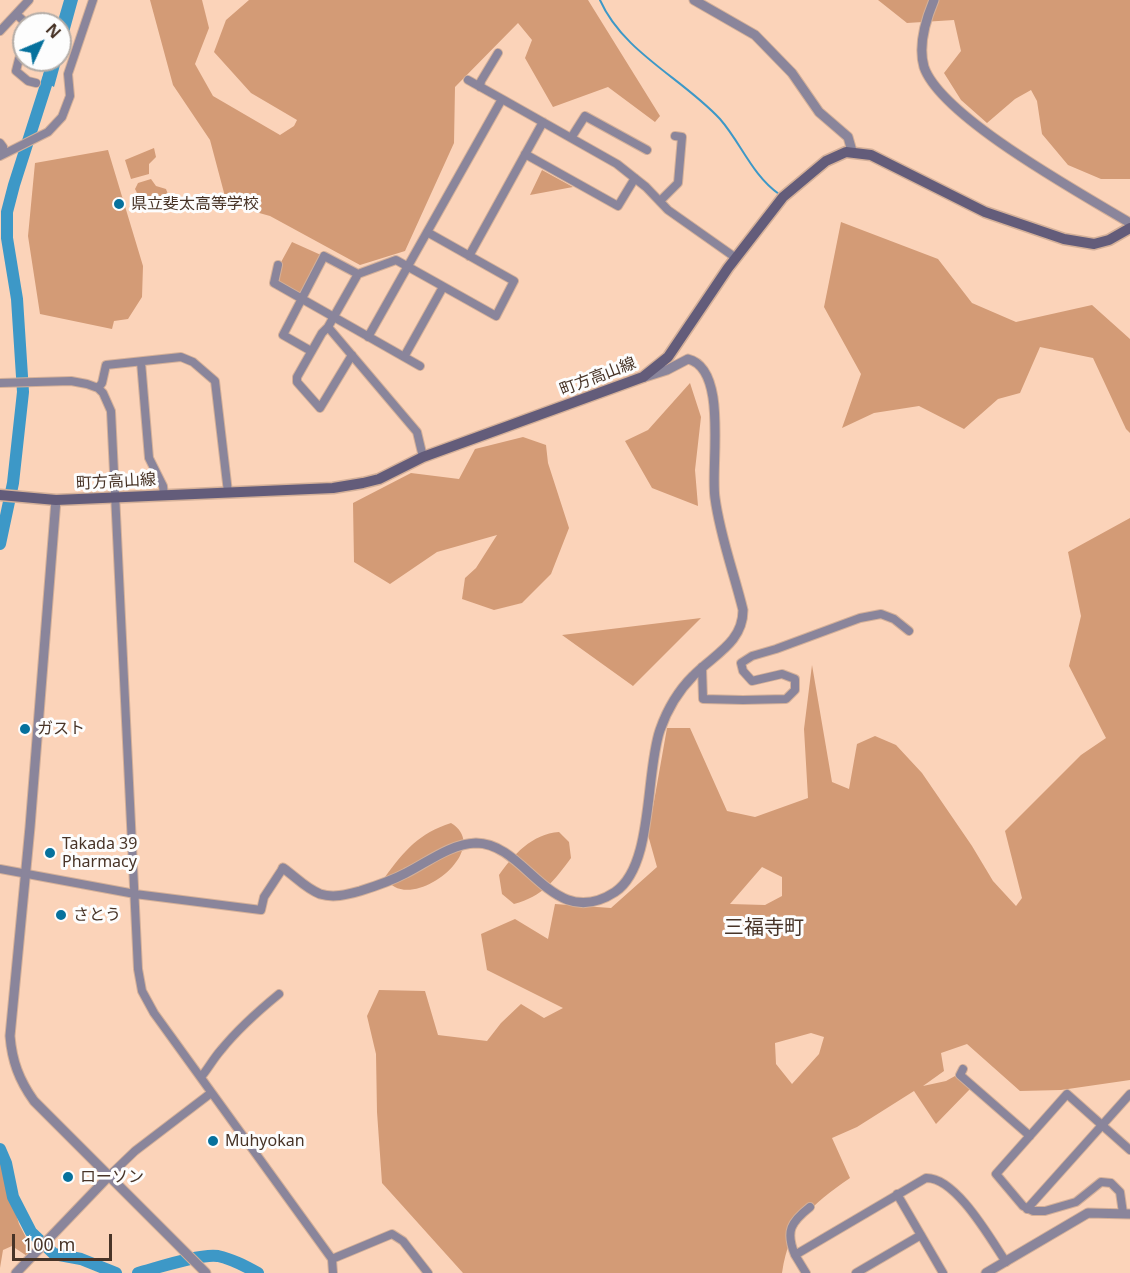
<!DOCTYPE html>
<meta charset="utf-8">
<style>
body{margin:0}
#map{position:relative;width:1130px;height:1273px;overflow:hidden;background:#fbd3b9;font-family:"Noto Sans",sans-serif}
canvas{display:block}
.north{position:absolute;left:12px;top:12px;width:60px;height:60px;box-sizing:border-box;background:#fdfdfd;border:2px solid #b5ada7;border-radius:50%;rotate:46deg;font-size:16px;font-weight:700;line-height:24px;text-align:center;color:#483427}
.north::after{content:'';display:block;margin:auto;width:21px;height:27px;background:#06719d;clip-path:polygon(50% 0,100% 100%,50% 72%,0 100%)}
.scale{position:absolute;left:12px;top:1234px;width:100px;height:27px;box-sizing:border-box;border:3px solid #483427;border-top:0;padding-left:8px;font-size:18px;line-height:21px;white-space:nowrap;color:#483427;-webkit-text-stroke:4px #fdfdfd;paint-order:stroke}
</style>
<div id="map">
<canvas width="1130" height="1273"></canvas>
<div class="north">N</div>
<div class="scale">100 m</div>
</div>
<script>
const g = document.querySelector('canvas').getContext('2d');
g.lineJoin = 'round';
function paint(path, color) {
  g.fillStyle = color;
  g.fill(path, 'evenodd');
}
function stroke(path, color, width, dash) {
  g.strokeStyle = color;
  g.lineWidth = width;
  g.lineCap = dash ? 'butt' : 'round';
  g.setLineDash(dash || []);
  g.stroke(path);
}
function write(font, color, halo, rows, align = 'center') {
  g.font = font + ' "Noto Sans","Noto Sans JP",sans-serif';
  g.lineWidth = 6;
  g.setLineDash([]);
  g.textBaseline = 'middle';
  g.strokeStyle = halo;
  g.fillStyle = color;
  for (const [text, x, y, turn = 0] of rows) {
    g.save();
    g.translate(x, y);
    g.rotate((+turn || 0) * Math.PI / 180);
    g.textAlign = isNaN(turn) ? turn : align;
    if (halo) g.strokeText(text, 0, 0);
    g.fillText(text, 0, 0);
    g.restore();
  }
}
paint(new Path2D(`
 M 150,0 L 202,0 L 209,28 L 195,64 L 213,96 L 280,135 L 294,126 L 297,120 L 251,93 L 214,52 L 226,20 L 249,0 L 588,0 L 660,116 L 655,122 L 608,87 L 553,107 L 525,58 L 532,40 L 518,23 L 455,87 L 454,143 L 405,251 L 360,265 L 270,216 L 227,204 L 210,140 L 173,85 Z
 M 878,0 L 1130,0 L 1130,179 L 1101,179 L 1068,165 L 1042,134 L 1037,101 L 1031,90 L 1015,99 L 987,123 L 961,100 L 944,73 L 961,51 L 954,20 L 907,23 Z
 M 154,148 L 156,157 L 149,164 L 149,174 L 131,179 L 125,160 Z
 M 108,150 L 143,266 L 142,297 L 128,319 L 114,321 L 112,329 L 40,314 L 28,236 L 35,163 Z
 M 542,170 L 573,187 L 530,195 Z
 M 151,179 L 156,186 L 166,189 L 170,200 L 158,205 L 156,200 L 143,205 L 135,189 L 138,183 Z
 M 841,222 L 938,259 L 972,303 L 1016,322 L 1092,305 L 1130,339 L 1130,433 L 1126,429 L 1093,358 L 1040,347 L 1020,393 L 998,399 L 964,429 L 919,406 L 874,413 L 842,428 L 861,374 L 824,307 Z
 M 292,242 L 321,255 L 302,292 L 298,295 L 277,282 L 280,264 Z
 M 690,383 L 701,417 L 695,470 L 698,506 L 652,488 L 625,441 L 648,430 Z
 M 523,437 L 546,445 L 548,463 L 569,528 L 551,574 L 522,603 L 494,610 L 462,599 L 465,578 L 476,568 L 497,535 L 437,552 L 390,584 L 354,562 L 353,503 L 411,473 L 459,479 L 475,449 Z
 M 1130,518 L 1130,1080 L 1061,1090 L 1020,1091 L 967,1044 L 941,1053 L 944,1071 L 923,1086 L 946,1081 L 955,1076 L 970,1089 L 936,1124 L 914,1091 L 857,1127 L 832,1138 L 850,1178 C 810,1206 790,1222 782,1273 L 463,1273 L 382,1183 L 377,1112 L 376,1054 L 367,1016 L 379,990 L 425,991 L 438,1035 L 487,1041 L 501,1023 L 521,1004 L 544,1018 L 563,1008 L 487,970 L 481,934 L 515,919 L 548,939 L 555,904 L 611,908 L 657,867 L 648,835 L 667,728 L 690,728 L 727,811 L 755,817 L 808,798 L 804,729 L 812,665 L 832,782 L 849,789 L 857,744 L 875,736 L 896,745 L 922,773 L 972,846 L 993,881 L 1016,906 L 1022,898 L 1005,831 L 1081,755 L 1106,738 L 1069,666 L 1081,616 L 1068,552 ZM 762,867 L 782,877 L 782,896 L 765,905 L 730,904 ZM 811,1033 L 824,1037 L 819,1054 L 792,1084 L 776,1064 L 775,1043 Z
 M 701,618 L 633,686 L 562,635 Z
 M 451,823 C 496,850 407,918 385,877 C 404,851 419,833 451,823 Z
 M 559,832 L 569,842 L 571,858 C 554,881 543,896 514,904 L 502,894 L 499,875 C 513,855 532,834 559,832 Z
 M 0,1160 L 19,1224 L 33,1251 L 27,1256 L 12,1246 L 3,1250 L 0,1268 Z`), '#d39b76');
paint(new Path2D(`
 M 64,0 L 78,0 L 54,87 L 42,80 L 47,60 L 60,60 L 60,24 L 57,24 Z`), '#3d98c7');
stroke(new Path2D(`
 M 600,0 C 623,52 682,78 720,119 C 741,143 752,175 779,194`), '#3d98c7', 2);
stroke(new Path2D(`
 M 0,544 L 13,483 L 23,392 L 17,299 L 7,238 L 7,212 L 14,185 L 54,60
 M 0,1149 L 6,1163 L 13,1197 L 31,1232 L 54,1254 L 81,1259 L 116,1273
 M 138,1273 C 157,1268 201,1253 218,1256 C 232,1259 245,1266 258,1273`), '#3d98c7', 12);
const minor = new Path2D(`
 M 16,14 L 27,24
 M 0,31 L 29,0
 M 24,49 L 19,59 L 16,71 L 28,81 L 36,83
 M 468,80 L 502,99
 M 480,87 L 481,81 L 498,53
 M 571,138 L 585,116 L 647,150
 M 0,143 L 3,147 L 0,150
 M 525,154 L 618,206 L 635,178
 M 0,156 L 48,132 L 62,117 L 70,96 L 68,74 L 93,0
 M 660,201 L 678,183 L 682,137 L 675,136
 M 469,256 L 543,122
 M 278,265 L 274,283 L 420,366
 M 328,327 L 417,432 L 423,457
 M 368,337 L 502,99 L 617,164 L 646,187 L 668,210 L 736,258
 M 311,351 L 283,335 L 324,256 L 358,274
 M 352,355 L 320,408 L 297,382 L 297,377 L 322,333 L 328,327 L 358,274 L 396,260 L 496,316 L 514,281 L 427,232
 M 404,357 L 443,287
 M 141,362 L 149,458 L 163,486 L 164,495
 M 0,383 L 71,381 L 87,384 L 98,388 L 103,393 L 111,411 L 138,969 L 142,991 L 154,1013 L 332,1259 L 333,1273
 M 98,388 L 102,383 L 106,365 L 181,357 L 193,362 L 215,381 L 228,492
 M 702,667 L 703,699 L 743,700 L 786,699 L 795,690 L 795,679 L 782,674 L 752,681 L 743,671 L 741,663 L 752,656 L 776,649 L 860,618 L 881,614 L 894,619 L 909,631
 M 0,869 L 135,894 L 261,910 L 264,897 L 283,868
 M 963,1069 L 960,1075 L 1030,1136
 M 201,1077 C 208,1069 213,1059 221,1050 C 238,1029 257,1012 279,994
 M 109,1176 L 135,1151 L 211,1093
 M 897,1194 L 943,1273
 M 1027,1209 L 1130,1094
 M 1123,1213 L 1120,1192 L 1111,1183 L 1101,1182 L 1076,1202 L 1045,1211 L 1033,1211 L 1023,1206 L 996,1174 L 1067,1094 L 1130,1150
 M 795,1255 C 785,1231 791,1222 810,1207
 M 332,1259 L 392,1234 L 403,1241 L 428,1273
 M 806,1273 L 795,1255 L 926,1178 C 956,1177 991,1240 1006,1262
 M 856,1273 L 921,1235`);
const tertiary = new Path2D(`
 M 694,0 L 755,35 L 792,73 L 819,112 L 848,137 L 852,151
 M 934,0 C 926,19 918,46 924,67 C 941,117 1082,194 1130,223
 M 56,500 L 30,827 L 10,1036 C 12,1061 19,1080 34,1101 L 206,1273
 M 283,868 C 296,877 305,888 320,894 C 333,898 346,895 360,891 C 376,886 391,881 406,873 C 428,862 450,844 476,843 C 527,843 552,933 615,892 C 654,866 645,773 660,730 C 667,710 678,691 693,676 C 713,655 743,643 743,610 C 734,573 720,536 715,498 C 710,467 729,369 688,359 L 667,370 L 645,377
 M 16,1273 L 109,1176
 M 986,1273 L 1088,1213 L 1130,1214`);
const secondary = new Path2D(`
 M 0,495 L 56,500 L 333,488 L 363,483 L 379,479 L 423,457 L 643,377 L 668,357 L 728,268 L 783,197 L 826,161 L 846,152 L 871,155 L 985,212 L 1064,239 L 1094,244 L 1109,240 L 1130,228`);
stroke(minor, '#d4b099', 10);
stroke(tertiary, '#d4b099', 11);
stroke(secondary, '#d4b099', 13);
stroke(minor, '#8a859b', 8);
stroke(tertiary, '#8a859b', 9);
stroke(secondary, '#635c7a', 10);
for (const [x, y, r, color] of [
 [119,204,6,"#06719d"],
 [25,729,6,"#06719d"],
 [50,853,6,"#06719d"],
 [61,915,6,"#06719d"],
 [213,1141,6,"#06719d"],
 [68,1177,6,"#06719d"]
]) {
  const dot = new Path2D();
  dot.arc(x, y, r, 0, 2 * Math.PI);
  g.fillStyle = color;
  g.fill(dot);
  stroke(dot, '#fdfdfd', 2);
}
write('16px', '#483427', '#fdfdfd', [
 ["県立斐太高等学校",131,204],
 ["ガスト",37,729],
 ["Takada 39",62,844],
 ["Pharmacy",62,862],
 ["さとう",73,915],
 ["Muhyokan",225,1141],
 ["ローソン",80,1177]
], 'left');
write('16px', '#483427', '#fdfdfd', [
 ["町方高山線",598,377,-21],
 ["町方高山線",116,482,-3]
]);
write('20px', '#483427', '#fdfdfd', [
 ["三福寺町",764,928]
]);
</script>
